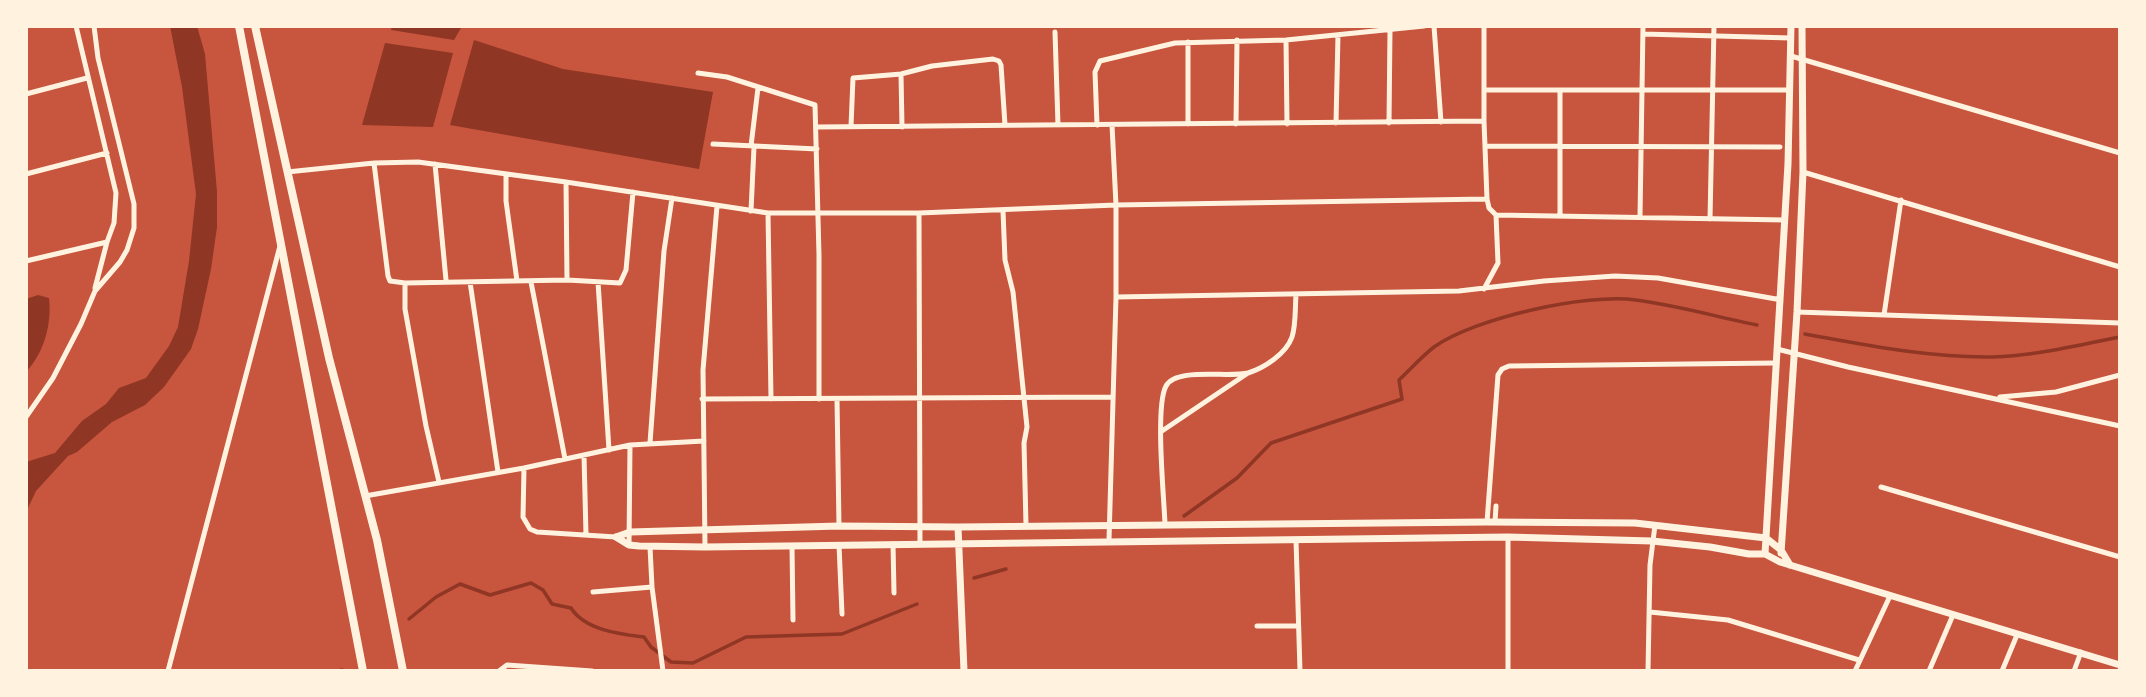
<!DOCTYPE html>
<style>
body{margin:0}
#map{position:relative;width:2146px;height:697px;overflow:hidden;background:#c8553d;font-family:"Nunito Sans",sans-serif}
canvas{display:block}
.frame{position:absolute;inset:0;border:28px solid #fff3e0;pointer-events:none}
</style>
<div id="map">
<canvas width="2146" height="697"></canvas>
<div class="frame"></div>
</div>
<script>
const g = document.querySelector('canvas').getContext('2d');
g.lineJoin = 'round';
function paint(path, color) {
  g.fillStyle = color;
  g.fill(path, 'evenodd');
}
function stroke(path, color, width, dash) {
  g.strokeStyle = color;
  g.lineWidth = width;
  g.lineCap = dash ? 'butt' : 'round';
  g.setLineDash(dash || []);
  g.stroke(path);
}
paint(new Path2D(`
 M 170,26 L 197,26 L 205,54 L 217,192 L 217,227 L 211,269 L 198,329 L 191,349 L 164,387 L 145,405 L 112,422 L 77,452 L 68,456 L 36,491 L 26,512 L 26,462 L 55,453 L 82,421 L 106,404 L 119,388 L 146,378 L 169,346 L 178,327 L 189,261 L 196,194 L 182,87 Z
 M 392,26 L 461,26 L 461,28 L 454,40 L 391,30 Z
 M 474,40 L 563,69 L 713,92 L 699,169 L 450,125 Z
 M 385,43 L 453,53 L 433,127 L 362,125 Z
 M 38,295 L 49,298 C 52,324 44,353 26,372 L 26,299 Z`), '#8f3625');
stroke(new Path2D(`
 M 1805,334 C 1866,345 1929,358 1992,357 C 2035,356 2078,345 2120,337
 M 1184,516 L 1237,478 L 1271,443 L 1402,399 L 1399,380 C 1410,370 1421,357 1434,347 C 1475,318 1586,293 1636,300 C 1676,305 1717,317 1757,325
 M 974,578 L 1006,569
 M 409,619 L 436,597 L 460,584 L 490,595 L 531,583 L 543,590 L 552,604 L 571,608 C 585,630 619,634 644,637 L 651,647 L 671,662 L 693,663 L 746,637 L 842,634 L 917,604
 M 339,671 L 342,670`), '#8f3625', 3.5);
stroke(new Path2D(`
 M 76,26 L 116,193 L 114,223 L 107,242 L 95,288
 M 1434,26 L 1441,122
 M 1484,26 L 1484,121 L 1487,199 L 1489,208 L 1496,215 L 1785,220
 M 1055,32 L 1058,125
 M 1643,34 L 1791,38
 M 1286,40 L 1287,124
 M 1188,42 L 1188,124
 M 1791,56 L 2120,153
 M 698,73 L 727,77 L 815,105 L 819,255 L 819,399
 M 901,74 L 902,127
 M 1484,90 L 1790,90
 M 26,94 L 87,78
 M 1336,123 L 1338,35
 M 1389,123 L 1390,30
 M 1236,124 L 1237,40
 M 1097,125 L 1095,72 L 1100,61 L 1175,43 L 1286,40 L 1424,26
 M 851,126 L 853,78 L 901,74 L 932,66 L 993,59 L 999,61 L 1001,65 L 1005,125
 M 817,127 L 1484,121
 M 713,144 L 817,149
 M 751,146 L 758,88
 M 1485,146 L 1780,147
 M 374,163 L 388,276 L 390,281 L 405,283 L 567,280 L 620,283 L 626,270 L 633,192
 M 435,164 L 446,280
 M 287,172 L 374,163 L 418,162 L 566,182 L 768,213 L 919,213 L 1116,205 L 1487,199
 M 1803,172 L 2120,267
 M 26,174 L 107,153
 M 506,175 L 506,201 L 517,281
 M 566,182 L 567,280
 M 751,211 L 754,147
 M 1003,211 L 1005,260 L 1013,292 L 1027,427 L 1024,443 L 1026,525
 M 768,213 L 771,399
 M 919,213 L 920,544
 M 1560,216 L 1560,90
 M 1640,217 L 1643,26
 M 1710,219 L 1714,26
 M 26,261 L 107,242
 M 470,282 L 498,472
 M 531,282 L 565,459
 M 598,282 L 609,450
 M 405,283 L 405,309 L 426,426 L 439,482
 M 1484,289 L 1498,263 L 1496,215
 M 1116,297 L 1459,291 L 1544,281 L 1615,276 L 1658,278 L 1776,299 L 1780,298
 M 1797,312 L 2120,323
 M 1884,315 L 1901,200
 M 1777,349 L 1848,367 L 2120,426
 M 2000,397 L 2056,392 L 2120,375
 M 702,399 L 1113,397
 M 837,399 L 839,526
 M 26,417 L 53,378 L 81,324 L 95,291 L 120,262 L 127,250 L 134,228 L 134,204 L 98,58 L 94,26
 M 1162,431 L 1248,373
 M 650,443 L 664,251 L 672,198
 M 584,455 L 586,535
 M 524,468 L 523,517 L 530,529 L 537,532 L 616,537
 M 1881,487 L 2120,557
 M 365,496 L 524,468 L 630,445 L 704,441
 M 1487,522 L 1498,375 L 1502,369 L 1509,366 L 1776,363
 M 1495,522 L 1496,506
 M 1165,524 C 1164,497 1155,406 1166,386 C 1176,367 1228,378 1248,373 C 1264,368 1286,354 1292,337 C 1296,325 1295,308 1296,295
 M 1508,537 L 1508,671
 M 1109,540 L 1116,297 L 1116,205 L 1112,125
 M 1296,540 L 1300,671
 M 893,544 L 894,593
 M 629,545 L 630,445
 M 839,545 L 842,614
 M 792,546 L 793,620
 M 650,547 L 652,587 L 663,671
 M 705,547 L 703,370 L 717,206
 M 593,592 L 652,587
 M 1650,612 L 1728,620 L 1859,660
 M 1257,626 L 1298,626
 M 168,671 L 280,246
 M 499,671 L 507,665 L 592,671
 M 1648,671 L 1650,565 L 1655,525
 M 1855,671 L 1890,596
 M 1929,671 L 1953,615
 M 2002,671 L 2017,635
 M 2074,671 L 2081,652`), '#fff3e0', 5);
stroke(new Path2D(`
 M 958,527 L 964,671
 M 616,537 L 629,545 L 639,546 L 705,547 L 1508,537 L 1652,541 L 1710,547 L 1749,554 L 1765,554 L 1780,562 L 2120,665
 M 616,537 L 630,532 L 839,526 L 958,527 L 1487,522 L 1635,523 L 1766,538 L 1781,550 L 1790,565
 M 1781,553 L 1797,312 L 1803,172 L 1802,26
 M 1765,554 L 1788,164 L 1791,26`), '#fff3e0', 7);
stroke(new Path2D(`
 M 239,26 L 363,671
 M 255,26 L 329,358 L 377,540 L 403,671`), '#fff3e0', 8);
</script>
